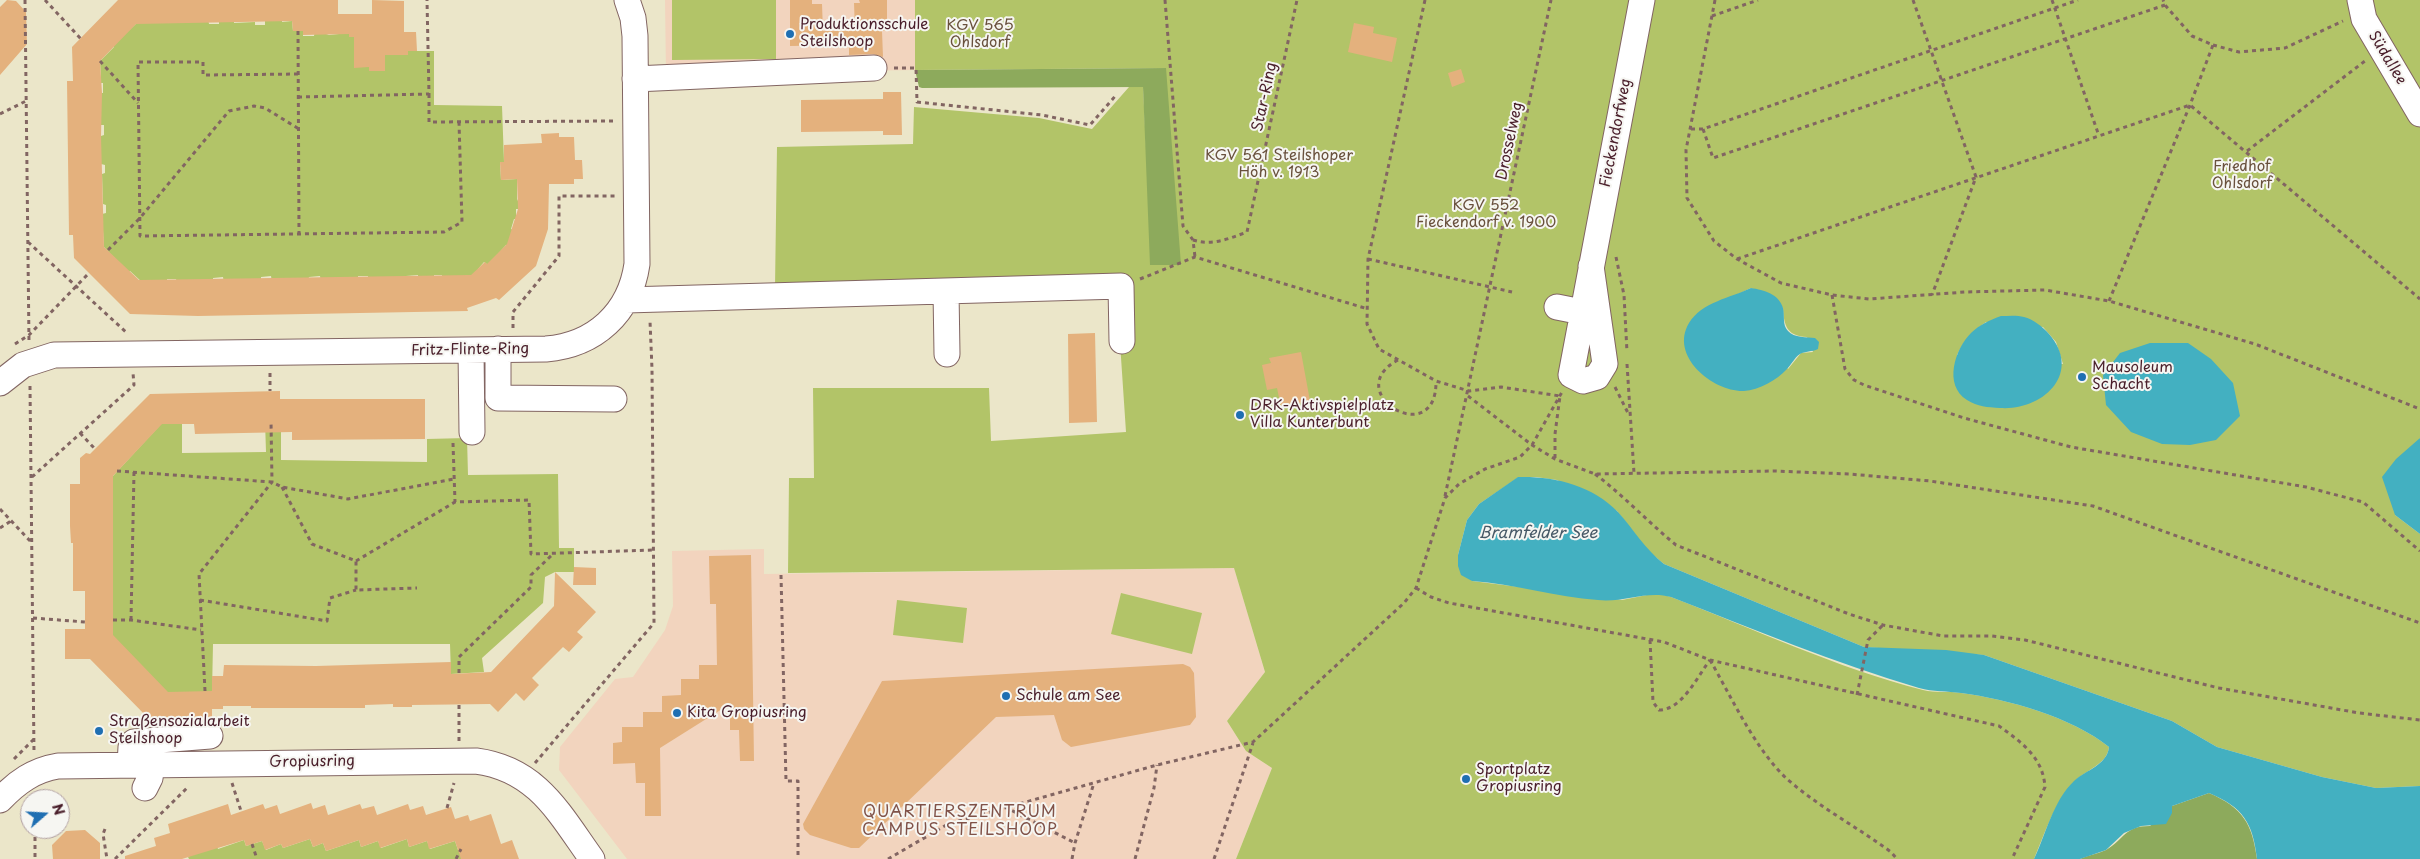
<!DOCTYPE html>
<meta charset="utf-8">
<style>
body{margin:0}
#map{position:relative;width:2420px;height:859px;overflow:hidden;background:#ebe6c9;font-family:"Playpen Sans",sans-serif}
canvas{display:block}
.north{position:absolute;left:20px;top:789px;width:50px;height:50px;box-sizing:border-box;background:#f6f6f2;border:1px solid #b1a0a2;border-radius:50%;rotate:71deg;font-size:14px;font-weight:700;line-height:20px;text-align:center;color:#4a1f2b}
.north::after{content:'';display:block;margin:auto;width:18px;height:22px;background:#1f6fb2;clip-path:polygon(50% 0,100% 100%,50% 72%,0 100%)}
</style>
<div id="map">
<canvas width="2420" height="859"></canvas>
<div class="north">N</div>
</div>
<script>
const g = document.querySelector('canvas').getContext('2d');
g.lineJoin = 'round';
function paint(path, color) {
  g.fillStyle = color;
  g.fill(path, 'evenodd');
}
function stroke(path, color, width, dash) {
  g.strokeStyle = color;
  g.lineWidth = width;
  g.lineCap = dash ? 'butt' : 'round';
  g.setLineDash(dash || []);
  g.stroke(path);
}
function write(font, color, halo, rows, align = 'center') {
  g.font = font + ' "Playpen Sans",sans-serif';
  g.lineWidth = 4;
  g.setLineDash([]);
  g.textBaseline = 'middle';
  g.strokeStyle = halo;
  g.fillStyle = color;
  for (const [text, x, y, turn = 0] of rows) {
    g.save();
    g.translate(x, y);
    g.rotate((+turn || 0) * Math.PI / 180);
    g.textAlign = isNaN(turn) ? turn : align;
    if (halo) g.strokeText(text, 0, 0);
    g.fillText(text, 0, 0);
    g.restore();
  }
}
paint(new Path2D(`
 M 665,0 L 915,0 L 915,70 L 666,74 Z
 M 764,549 L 764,574 L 1234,568 L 1265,672 L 1227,721 L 1246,751 L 1272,768 L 1236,859 L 627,859 L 559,770 L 560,747 L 615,679 L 633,677 L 665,630 L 673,606 L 672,551 Z`), '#f2d4be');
paint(new Path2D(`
 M 672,0 L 776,0 L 776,59 L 672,60 Z
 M 915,0 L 2420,0 L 2420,438 L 2395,515 L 2420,534 L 2420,786 L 2376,788 L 2322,777 L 2217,747 L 2172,721 L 1984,655 L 1864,647 L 1664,564 L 1647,550 L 1617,511 L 1557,480 L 1536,477 L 1519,477 L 1479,504 L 1467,520 L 1458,555 L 1472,581 L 1622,600 L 1657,593 L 1671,597 C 1754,629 1837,668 1923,690 C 1935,693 1949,691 1961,693 C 2007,699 2072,717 2109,747 C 2107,765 2085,770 2074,782 C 2054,803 2045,833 2034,859 L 1236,859 L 1272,768 L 1246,751 L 1227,721 L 1265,672 L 1234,568 L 788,573 L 789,478 L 814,478 L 813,388 L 989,388 L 991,441 L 1126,432 L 1116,283 L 775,287 L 777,147 L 913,144 L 914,107 L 1039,118 L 1092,129 L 1129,87 L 1143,87 L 1147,166 L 1166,68 L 915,70 ZM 1751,288 L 1783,308 C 1784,326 1787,336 1807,337 L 1813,352 L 1801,353 L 1788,369 L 1736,295 ZM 1986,322 L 2043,327 L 2056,342 L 2063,364 L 1957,355 C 1964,340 1973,331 1986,322 Z
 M 219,18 L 234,18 L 234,23 L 255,22 L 255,25 L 265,25 L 265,18 L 282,18 L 282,22 L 292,21 L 293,31 L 303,31 L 303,36 L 314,36 L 315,30 L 329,35 L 339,34 L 339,31 L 364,37 L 355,67 L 369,67 L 369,71 L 385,71 L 385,55 L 408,55 L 408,51 L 434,51 L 434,105 L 502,106 L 504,162 L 500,162 L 501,180 L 517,179 L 517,199 L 522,209 L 516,209 L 516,219 L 514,219 L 511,229 L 516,231 L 511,246 L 506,245 L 488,265 L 484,262 L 478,269 L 480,274 L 442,279 L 442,275 L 434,275 L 434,279 L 418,279 L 418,275 L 406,276 L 406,279 L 368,282 L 368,276 L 358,276 L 358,280 L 321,281 L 320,276 L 309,277 L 308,281 L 272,282 L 271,276 L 261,277 L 261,282 L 224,283 L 223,277 L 213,278 L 213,283 L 177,284 L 176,279 L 167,279 L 167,284 L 143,283 L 130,271 L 128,273 L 104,247 L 102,214 L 106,213 L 106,205 L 103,204 L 102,174 L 105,173 L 105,165 L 101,164 L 101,136 L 104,135 L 104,125 L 101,125 L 101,93 L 103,93 L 103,83 L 99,83 L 101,77 L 100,61 L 114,47 L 113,45 L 138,22 L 208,19 L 209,24 L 219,24 Z
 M 281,420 L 281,460 L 427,462 L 427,439 L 467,438 L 468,475 L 558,474 L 559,548 L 574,548 L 574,572 L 555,572 L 545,577 L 543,603 L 482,658 L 484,672 L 451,674 L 450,644 L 213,644 L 212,692 L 165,692 L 112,640 L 113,476 L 161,424 L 182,423 L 182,453 L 266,452 L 265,421 Z
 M 1121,593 L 1202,613 L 1192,654 L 1111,634 Z
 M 897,600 L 967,608 L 963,643 L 893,635 Z
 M 310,839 L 313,847 L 323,843 L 326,851 L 359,840 L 361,847 L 378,841 L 381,848 L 407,839 L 409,847 L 427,841 L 430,849 L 455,841 L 458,850 L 474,845 L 486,859 L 189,859 L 188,857 L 215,841 L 218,849 L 244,840 L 246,846 L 262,841 L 266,850 L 281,844 L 283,848 Z`), '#b2c468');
paint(new Path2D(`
 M 1166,68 L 1181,265 L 1150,265 L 1143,87 L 922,88 L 919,87 L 915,70 Z
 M 2209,793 C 2243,808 2252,823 2257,859 L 2080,859 C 2088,855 2098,854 2106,850 C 2124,840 2124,826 2150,826 L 2172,806 Z`), '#8daa5c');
paint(new Path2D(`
 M 1751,288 C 1764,290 1779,294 1783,308 C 1785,316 1782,325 1788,331 C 1794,338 1807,337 1815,338 L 1819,342 L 1818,349 C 1812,352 1805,351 1800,354 C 1794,358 1792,364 1787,369 C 1777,380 1759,390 1744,391 C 1713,392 1669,356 1689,323 C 1702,302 1730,298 1751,288 Z
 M 2001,316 C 2008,316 2017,315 2024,317 C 2033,319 2043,327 2049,334 C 2083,373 2043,411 2000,408 C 1987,407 1978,407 1967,400 C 1943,385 1955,349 1971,333 C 1979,325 1990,320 2001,316 Z
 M 2150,343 L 2188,343 L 2211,359 L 2233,383 L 2240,416 L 2216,440 L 2190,445 L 2162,444 L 2131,432 L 2106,405 L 2103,375 L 2120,353 Z
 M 2420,438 L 2420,534 L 2395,515 L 2382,477 L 2396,459 Z
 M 1518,477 C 1554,476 1592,485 1618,512 C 1634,530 1645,549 1664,564 L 1864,647 L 1946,650 L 1984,655 L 2172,721 L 2217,747 L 2322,777 L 2376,788 L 2420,786 L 2420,859 L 2257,859 C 2253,823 2243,807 2209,793 L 2172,806 L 2172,813 L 2166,824 L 2141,826 L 2124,833 L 2106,850 L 2080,859 L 2034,859 C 2046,834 2053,801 2074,781 C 2086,770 2107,765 2109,747 C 2072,717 2007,699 1961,693 C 1947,691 1933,692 1919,688 C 1835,663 1753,629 1671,597 C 1647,590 1623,603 1598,600 C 1556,597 1514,584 1472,581 L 1461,575 L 1458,566 L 1458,555 L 1467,520 L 1479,504 Z`), '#43b0c1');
paint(new Path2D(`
 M 7,0 L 16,1 L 26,12 L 27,44 L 0,75 L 0,7 Z
 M 118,0 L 338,0 L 338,14 L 372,14 L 372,0 L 404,1 L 404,32 L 416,32 L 417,51 L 408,51 L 408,55 L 385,55 L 385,71 L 369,71 L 369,67 L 354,68 L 354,37 L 349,37 L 349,34 L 303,35 L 303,31 L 293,31 L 292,21 L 136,24 L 100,61 L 102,93 L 101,136 L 104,247 L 139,280 L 471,275 L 485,262 L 487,264 L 507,244 L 518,209 L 517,179 L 501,180 L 500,162 L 504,162 L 504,145 L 542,143 L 541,134 L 559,133 L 559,137 L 574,137 L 575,160 L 582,160 L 583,179 L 574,179 L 574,184 L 549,184 L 548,229 L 536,266 L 499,300 L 496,298 L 467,308 L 468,311 L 198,316 L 130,314 L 74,258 L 73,235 L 69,235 L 67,81 L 73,81 L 72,47 Z
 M 790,0 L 812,0 L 812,4 L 822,4 L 823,31 L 855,31 L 854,3 L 860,3 L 859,0 L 887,0 L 887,31 L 882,31 L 883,57 L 873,54 L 849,55 L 849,45 L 790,46 Z
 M 1354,23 L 1374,27 L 1373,33 L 1397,38 L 1392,62 L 1348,52 Z
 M 1461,69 L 1465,82 L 1452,87 L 1448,73 Z
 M 883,92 L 901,92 L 902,135 L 883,135 L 883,131 L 801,132 L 801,100 L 883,99 Z
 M 1095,333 L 1097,422 L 1069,423 L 1068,334 Z
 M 1301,352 L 1310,401 L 1281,407 L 1277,388 L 1267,390 L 1262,365 L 1271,363 L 1269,358 Z
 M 280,391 L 280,399 L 425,399 L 425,439 L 292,440 L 292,432 L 195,434 L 194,424 L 162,424 L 113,476 L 113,635 L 168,692 L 212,691 L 212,676 L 223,676 L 224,665 L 316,666 L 451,662 L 451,674 L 491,672 L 554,606 L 555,572 L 596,612 L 577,632 L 583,637 L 569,652 L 563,647 L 532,678 L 539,685 L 524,701 L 516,693 L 498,712 L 490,704 L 412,705 L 412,707 L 393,707 L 393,704 L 365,705 L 365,708 L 251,708 L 251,706 L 223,706 L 223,709 L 212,709 L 212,722 L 152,722 L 90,659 L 65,659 L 65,629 L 85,629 L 85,591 L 73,591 L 73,543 L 71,543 L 70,526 L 70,484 L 80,484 L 80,458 L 86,453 L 90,454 L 150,394 Z
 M 751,555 L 754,761 L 740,761 L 739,730 L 730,730 L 730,704 L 660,748 L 661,816 L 645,816 L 645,783 L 636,783 L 635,763 L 613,764 L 613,743 L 622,742 L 622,727 L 643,727 L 643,712 L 662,712 L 662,696 L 681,695 L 681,679 L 699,679 L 699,665 L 717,665 L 716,604 L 710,604 L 709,556 Z
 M 574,567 L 596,568 L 596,585 L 573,585 Z
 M 1183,664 L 1190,667 L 1194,673 L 1196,717 L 1190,725 L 1071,747 L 1062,740 L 1054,715 L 996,717 L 859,848 L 851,848 L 810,835 L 804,829 L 803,824 L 882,681 Z
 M 311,803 L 313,809 L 325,805 L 328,815 L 360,804 L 362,809 L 374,806 L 377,815 L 408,804 L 410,810 L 423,806 L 426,815 L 451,807 L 455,819 L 468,815 L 470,821 L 491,814 L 501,844 L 512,840 L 519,859 L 461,859 L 455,841 L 429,849 L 427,841 L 409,847 L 407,839 L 380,848 L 378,841 L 361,847 L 359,840 L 326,851 L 323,843 L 313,847 L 310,839 L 283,848 L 281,844 L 265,850 L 262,841 L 246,846 L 244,840 L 182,859 L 125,859 L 125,856 L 156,846 L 154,838 L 170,833 L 168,824 L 228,804 L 231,815 L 263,804 L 265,809 L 277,805 L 280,814 Z
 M 85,830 L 100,843 L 100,859 L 53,859 L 52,845 L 66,831 Z`), '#e4b17d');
const minor = new Path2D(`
 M 2360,0 L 2364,19 L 2420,114
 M 635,79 L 874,68
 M 1591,266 L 1605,364 L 1597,377 L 1583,381 L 1571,375 C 1594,250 1618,125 1642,0
 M 946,291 L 947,354
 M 626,300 L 1121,286 L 1122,341
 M 1557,307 L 1582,312
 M 498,349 L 498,398 L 614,399
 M 471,350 L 472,432
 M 0,383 L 23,365 L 54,355 L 546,349 C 595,345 630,313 637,264 L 635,36 L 633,18 L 627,0
 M 130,765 L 131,747 L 134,742 L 210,736
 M 145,788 L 150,778 L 152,765
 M 0,800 C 17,782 34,770 58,766 L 476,761 C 537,769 559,813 592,859`);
stroke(minor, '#826562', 27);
stroke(new Path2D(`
 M 25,0 L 29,342
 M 45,0 L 81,39
 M 1165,0 L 1183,226 L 1193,240 L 1195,257
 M 1425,0 L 1368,259 L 1367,324 L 1379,349 L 1436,381 L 1469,391 L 1501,387 L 1560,396 L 1555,434 L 1555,458
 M 1715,0 L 1686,150 L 1687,198 L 1714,241 L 1737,259 L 1781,283 L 1832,295 L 1869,299 L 1965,292 L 2045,290 L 2109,301 L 2255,344 L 2420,409
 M 1913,0 L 1976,177 L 1932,295
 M 2052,0 L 2099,136
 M 1712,16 L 1758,0
 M 298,31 L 299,234
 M 2213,45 L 2239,52 L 2285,48 L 2343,21
 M 100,61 L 138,103
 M 894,68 L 916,68 L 917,102 L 1042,115 L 1090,125 L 1117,94
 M 298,74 L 203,75 L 203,62 L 138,62 L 140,236 L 444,232 L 462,222 L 459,122
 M 429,94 L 429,122 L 615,121
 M 298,97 L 429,94 L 427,0
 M 0,114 L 26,101
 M 1691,129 L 1703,129 L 2078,0
 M 1703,129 L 1713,158 L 2165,5
 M 2247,151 L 2365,61
 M 1193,240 C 1212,246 1228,239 1247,232 L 1297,0
 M 28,242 L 127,333
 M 108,250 L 140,218 L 229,111 L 254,106 L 265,108 L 299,129
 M 1616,257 L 1624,295 L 1627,352
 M 1368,259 L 1512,292
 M 1737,259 L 2190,105 L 2420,299
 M 1140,279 L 1195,257 L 1368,309
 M 1832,295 L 1845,369 L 1854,380 L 1864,385 L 1964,418 L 2071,447 L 2306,487 L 2363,502 L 2420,551
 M 2109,301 L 2190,105 L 2213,45 L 2192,36 L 2165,5 L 2163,0
 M 513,328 L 513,312 L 559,256 L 559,196 L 616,196
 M 15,344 L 29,335 L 89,273
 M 1398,360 C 1338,392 1437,452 1436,381
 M 1627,364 L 1634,473
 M 270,373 L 270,391
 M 30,386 L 34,752
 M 1615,387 L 1629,415
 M 1468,396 L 1532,445 L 1555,459 L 1595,474 L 1774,471 L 1849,474 L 1930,481 L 2093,506 L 2420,623
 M 80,433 L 95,449
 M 453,443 L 455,502 L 529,500 L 531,554 L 654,550
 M 117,471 L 272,482 L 282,487 L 348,499 L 454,479
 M 1595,474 C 1624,496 1648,522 1676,545 L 1849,614 L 1883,625 L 1943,636 L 1992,636 L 2025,640 L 2219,688 L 2359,713 L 2420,720
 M 32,477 L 134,385 L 133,373
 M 282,487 L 312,544 L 356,561 L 356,590 L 417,588
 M 1445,496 L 1551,0
 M 0,509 L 32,543
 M 0,528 L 11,521
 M 356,561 L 455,502
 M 781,575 L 786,781 L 798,781 L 798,859
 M 1416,588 L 1431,597 L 1449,603 L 1664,642 L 1710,660 L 1999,726 C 2021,742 2043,757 2045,787 L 2012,859
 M 200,600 L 327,621 L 330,598 L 356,590
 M 33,618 L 85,622
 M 113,620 L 131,620 L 201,630
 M 131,620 L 134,472
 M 1650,640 L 1653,702 L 1659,710 C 1682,710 1697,677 1710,660
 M 1710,660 C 1732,698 1755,749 1787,779 C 1819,807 1857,827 1891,852 L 1897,859
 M 459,673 L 459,657 L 531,587 L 531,575 L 553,554
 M 205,691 L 199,574 L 272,482 L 271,421
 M 1857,695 L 1868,640 L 1883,625
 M 459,705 L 459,742
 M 14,759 L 34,739
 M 535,763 L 654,623 L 652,369 L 650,321
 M 232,783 L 241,811
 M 1005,807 L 1075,843
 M 447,808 L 454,783
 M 35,829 L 35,859
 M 105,829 L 103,834 L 107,859
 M 252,844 L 257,859
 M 115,859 L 189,786
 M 456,859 L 461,849
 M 888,859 L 948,824 L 1157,765 L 1253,742 L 1404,603 L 1416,588 L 1445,498 L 1459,484 L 1485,469 L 1520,457 L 1532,445 L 1562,392
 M 1072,859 L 1075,843 L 1094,783
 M 1135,859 L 1154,788 L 1157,765
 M 1214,859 L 1253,743`), '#826562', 3, [4, 4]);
stroke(minor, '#fff', 25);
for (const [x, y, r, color] of [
 [790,34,5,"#1f6fb2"],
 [2082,377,5,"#1f6fb2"],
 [1240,415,5,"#1f6fb2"],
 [1006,696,5,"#1f6fb2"],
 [677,713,5,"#1f6fb2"],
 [99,731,5,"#1f6fb2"],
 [1466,779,5,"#1f6fb2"]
]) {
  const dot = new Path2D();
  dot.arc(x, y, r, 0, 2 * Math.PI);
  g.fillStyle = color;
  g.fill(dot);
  stroke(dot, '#f6f6f2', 2);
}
write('15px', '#4a1f2b', '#f6f6f2', [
 ["Produktionsschule",800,25],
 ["Steilshoop",800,42],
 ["Mausoleum",2092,368],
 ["Schacht",2092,385],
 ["DRK-Aktivspielplatz",1250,406],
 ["Villa Kunterbunt",1250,423],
 ["Schule am See",1016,696],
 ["Kita Gropiusring",687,713],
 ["Straßensozialarbeit",109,722],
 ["Steilshoop",109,739],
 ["Sportplatz",1476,770],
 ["Gropiusring",1476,787]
], 'left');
write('15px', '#69513d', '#f6f6f2', [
 ["KGV 565",980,26],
 ["Ohlsdorf",980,43],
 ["KGV 561 Steilshoper",1279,156],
 ["Höh v. 1913",1279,173],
 ["Friedhof",2242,167],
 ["Ohlsdorf",2242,184],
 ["KGV 552",1486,206],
 ["Fieckendorf v. 1900",1486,223]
]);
write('15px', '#4a1f2b', '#f6f6f2', [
 ["Südallee",2387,58,59],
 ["Star-Ring",1265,97,-78],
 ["Fieckendorfweg",1616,133,-79],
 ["Drosselweg",1510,141,-78],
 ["Fritz-Flinte-Ring",470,350,-1],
 ["Gropiusring",312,762,-1]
]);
write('italic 16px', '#475967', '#f6f6f2', [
 ["Bramfelder See",1538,534]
]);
g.letterSpacing = '1px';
write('16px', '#805248', '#f6f6f2', [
 ["QUARTIERSZENTRUM",960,813],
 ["CAMPUS STEILSHOOP",960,831]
]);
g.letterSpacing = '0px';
</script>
